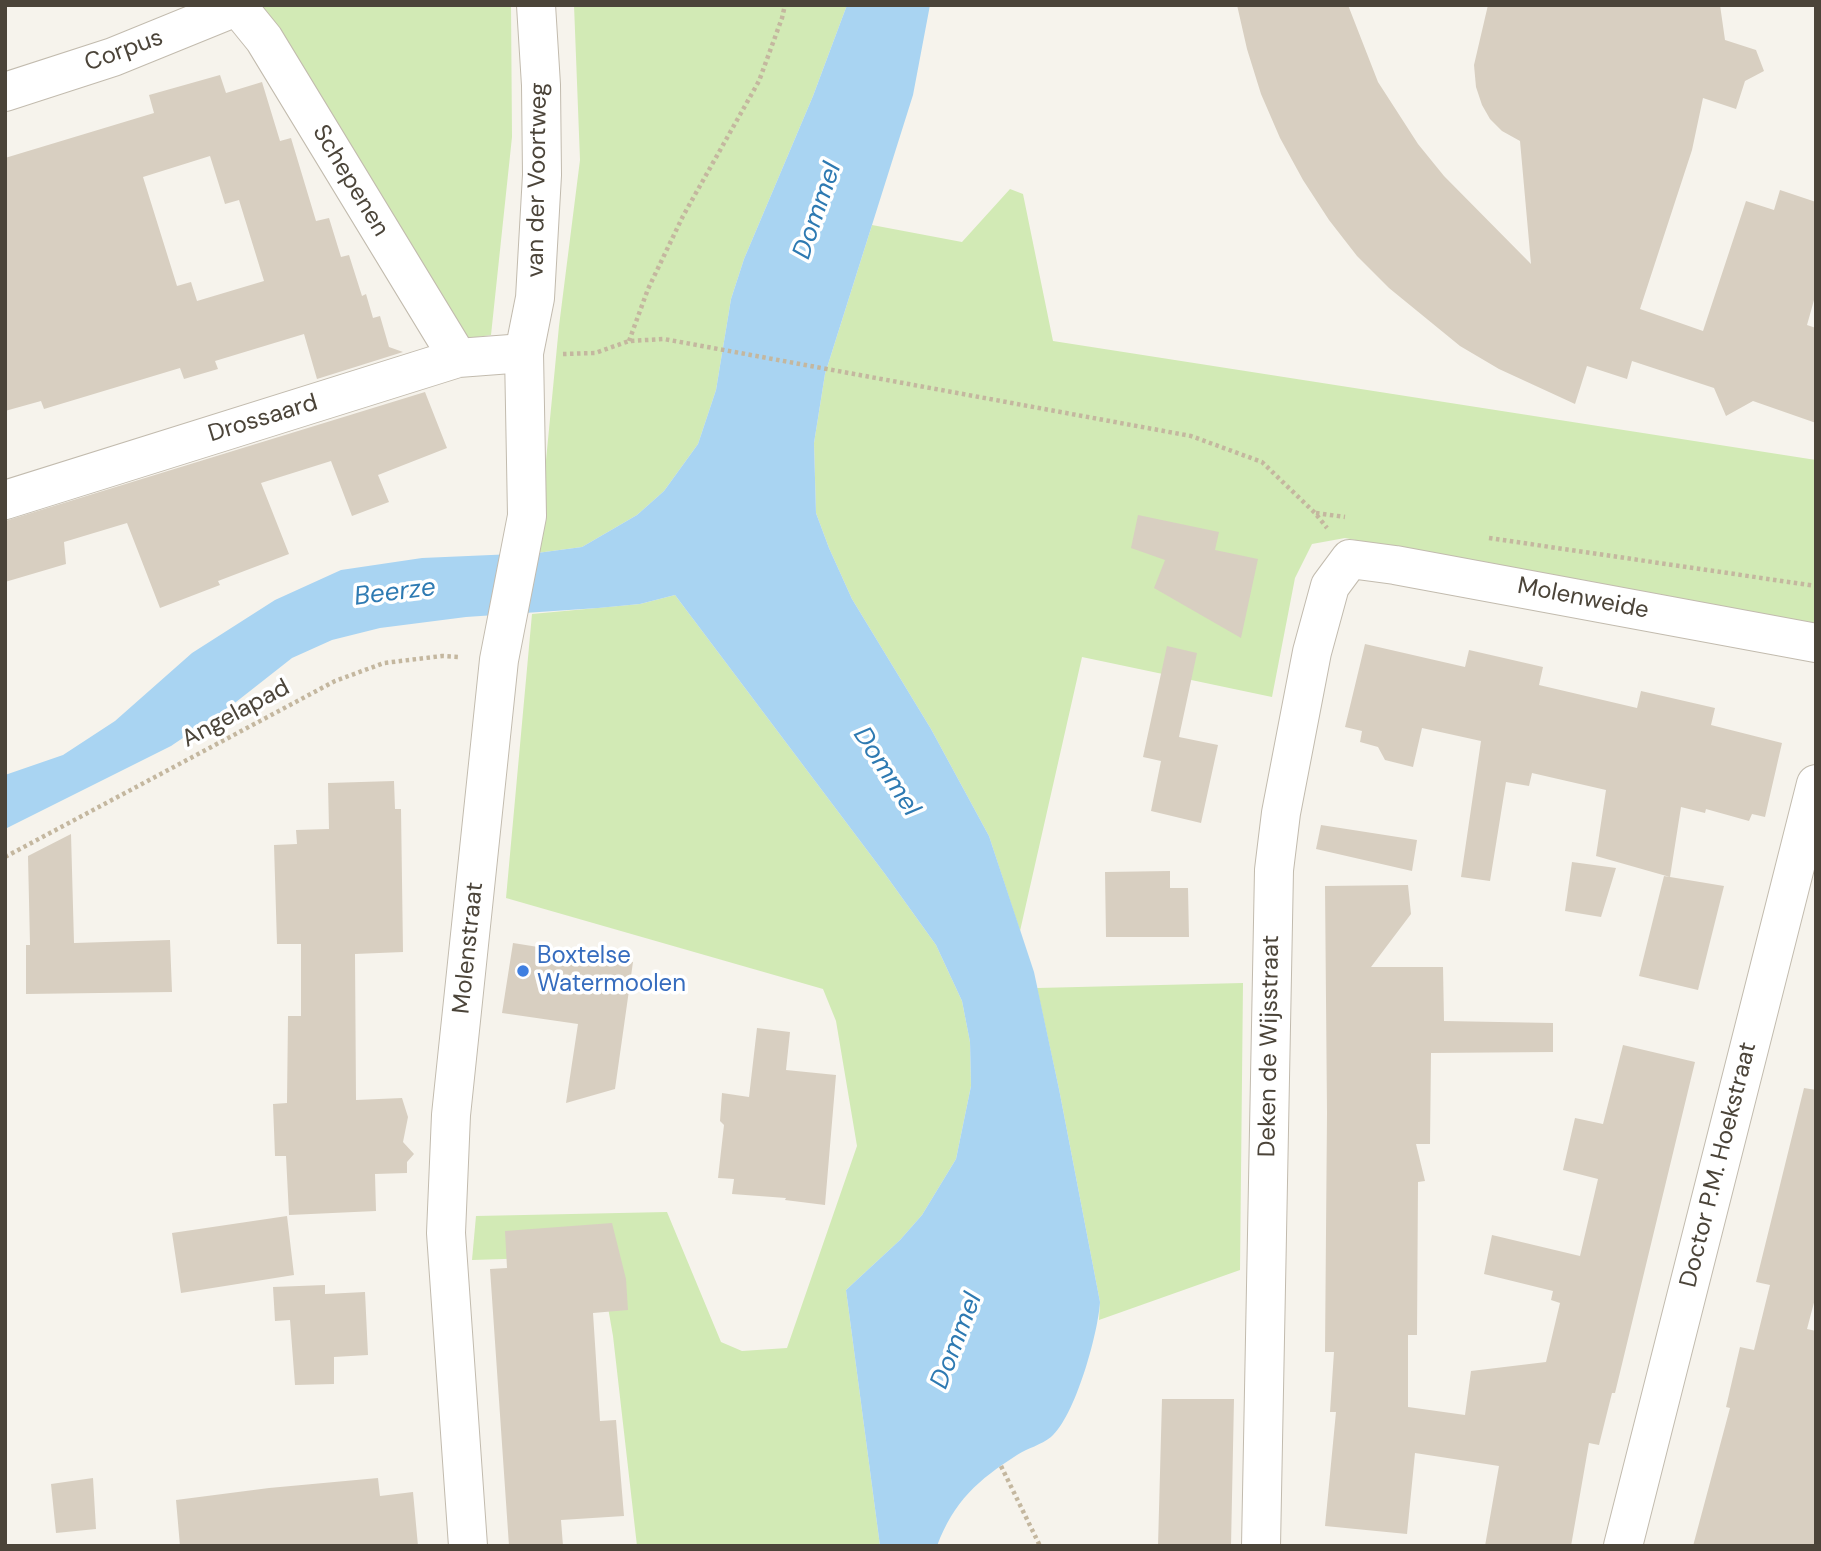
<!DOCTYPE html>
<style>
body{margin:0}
#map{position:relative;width:1821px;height:1551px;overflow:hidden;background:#f6f3ec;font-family:"DM Sans",sans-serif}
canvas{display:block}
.frame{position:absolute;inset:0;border:7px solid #4b4439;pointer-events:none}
</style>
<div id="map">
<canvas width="1821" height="1551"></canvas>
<div class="frame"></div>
</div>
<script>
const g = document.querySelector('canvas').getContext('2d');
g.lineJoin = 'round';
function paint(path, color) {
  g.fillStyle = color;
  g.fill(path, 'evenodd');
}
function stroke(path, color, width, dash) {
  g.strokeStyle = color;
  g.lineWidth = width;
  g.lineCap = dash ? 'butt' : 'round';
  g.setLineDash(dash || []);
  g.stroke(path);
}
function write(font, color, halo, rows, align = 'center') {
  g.font = font + ' "DM Sans",sans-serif';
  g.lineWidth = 7;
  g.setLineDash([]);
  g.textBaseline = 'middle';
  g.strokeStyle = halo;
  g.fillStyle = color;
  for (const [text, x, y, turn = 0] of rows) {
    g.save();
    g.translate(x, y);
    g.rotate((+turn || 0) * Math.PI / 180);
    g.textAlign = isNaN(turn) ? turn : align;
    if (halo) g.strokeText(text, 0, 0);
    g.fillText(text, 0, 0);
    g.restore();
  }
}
paint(new Path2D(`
 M 511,5 L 512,137 L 491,335 L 458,340 L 259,6 Z
 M 574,5 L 847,5 L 813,96 L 744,259 L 731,299 L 716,390 L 698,444 L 664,491 L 637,515 L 582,547 L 537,553 L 559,326 L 580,160 Z
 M 1010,189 L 1023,194 L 1053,341 L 1816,460 L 1816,623 L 1596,586 L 1345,538 L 1312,544 L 1295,578 L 1272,697 L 1082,657 L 1020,931 L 989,836 L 931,729 L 852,599 L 829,548 L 816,513 L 814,443 L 825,374 L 872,225 L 962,242 Z
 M 675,595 L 885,874 L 936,945 L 962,1001 L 970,1042 L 971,1086 L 956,1159 L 922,1215 L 900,1240 L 846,1290 L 880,1546 L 637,1546 L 613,1336 L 599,1256 L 472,1260 L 476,1216 L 667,1212 L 721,1342 L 742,1351 L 787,1348 L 857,1146 L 836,1021 L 823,989 L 506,898 L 532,614 L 640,604 Z
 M 1243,983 L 1240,1270 L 1099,1320 L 1100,1302 L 1059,1089 L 1037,988 Z`), '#d2eab5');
paint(new Path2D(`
 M 847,5 L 930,5 L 913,95 L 825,374 L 814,443 L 816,513 L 829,548 L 852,599 L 931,729 L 989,836 L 1034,972 L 1059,1089 L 1100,1302 C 1098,1334 1075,1417 1051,1437 C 1041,1445 1028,1448 1017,1455 C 978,1480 954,1501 937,1546 L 880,1546 L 846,1290 L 900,1240 L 922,1215 L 956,1159 L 971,1086 L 970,1042 L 962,1001 L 936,945 L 885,874 L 675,595 L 640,604 L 598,608 L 466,617 L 380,628 L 332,640 L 292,658 L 236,702 L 171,746 L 5,829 L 5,775 L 63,755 L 115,721 L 192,653 L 275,600 L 341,570 L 422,558 L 537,553 L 582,547 L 637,515 L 664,491 L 698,444 L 716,390 L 731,299 L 744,259 L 813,96 Z`), '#a9d4f2');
paint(new Path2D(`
 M 1237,5 L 1348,5 L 1378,82 L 1418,144 L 1444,176 L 1531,264 L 1520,141 L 1502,131 L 1490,119 L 1482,105 L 1476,87 L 1474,65 L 1488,5 L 1720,5 L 1725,40 L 1756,50 L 1764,71 L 1745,81 L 1736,109 L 1703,98 L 1692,150 L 1640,309 L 1703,331 L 1746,201 L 1774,210 L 1780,190 L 1816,202 L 1816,293 L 1807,325 L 1816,328 L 1816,423 L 1753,401 L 1726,416 L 1714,388 L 1632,361 L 1627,379 L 1587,366 L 1575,404 L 1499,369 L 1460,346 L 1389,288 L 1357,256 L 1329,220 L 1303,180 L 1280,138 L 1261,94 L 1247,49 Z
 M 220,75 L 226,93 L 262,82 L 280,141 L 291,138 L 316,221 L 329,218 L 341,257 L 349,255 L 362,296 L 366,294 L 373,318 L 380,316 L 389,347 L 403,352 L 317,379 L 304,334 L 215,361 L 218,369 L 184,379 L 180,368 L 44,409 L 41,401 L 5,411 L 5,158 L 154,113 L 149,95 ZM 210,156 L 225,204 L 239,200 L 264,281 L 197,301 L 191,282 L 177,286 L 143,177 Z
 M 425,392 L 447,448 L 378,475 L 389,502 L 352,516 L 331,461 L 261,483 L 289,554 L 218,581 L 220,585 L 160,608 L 127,523 L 64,542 L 66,564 L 5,582 L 5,521 Z
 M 1138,515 L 1219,532 L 1215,550 L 1258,559 L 1241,638 L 1154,588 L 1165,560 L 1131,548 Z
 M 1365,644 L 1465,667 L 1469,650 L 1543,667 L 1539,685 L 1637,708 L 1641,691 L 1715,708 L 1711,725 L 1782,743 L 1765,817 L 1752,814 L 1749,821 L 1706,809 L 1705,813 L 1681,807 L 1670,877 L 1596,856 L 1606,790 L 1532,773 L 1529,786 L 1506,782 L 1490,881 L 1461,877 L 1481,741 L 1422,728 L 1413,767 L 1385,760 L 1378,747 L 1360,742 L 1362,731 L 1345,727 Z
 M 1167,646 L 1197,653 L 1179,737 L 1218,745 L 1201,823 L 1151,811 L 1161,761 L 1143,757 Z
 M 394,781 L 395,809 L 401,809 L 403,952 L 355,954 L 356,1100 L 402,1098 L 408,1117 L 403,1142 L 414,1154 L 407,1162 L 407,1173 L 375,1174 L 376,1211 L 289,1215 L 286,1156 L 275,1156 L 273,1104 L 287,1103 L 288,1016 L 301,1016 L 301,944 L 277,944 L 274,845 L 297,844 L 296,830 L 329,829 L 328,783 Z
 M 1321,825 L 1417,840 L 1412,871 L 1316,849 Z
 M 71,834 L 74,943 L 170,940 L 172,992 L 26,994 L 26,945 L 30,945 L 28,856 Z
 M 1572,862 L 1616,868 L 1601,917 L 1565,911 Z
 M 1170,871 L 1170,888 L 1188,888 L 1189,937 L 1106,937 L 1105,872 Z
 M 1664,876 L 1724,886 L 1698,990 L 1639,976 Z
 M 1408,885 L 1411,914 L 1371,967 L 1443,967 L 1444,1021 L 1553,1023 L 1553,1052 L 1431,1053 L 1430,1144 L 1416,1144 L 1425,1181 L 1418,1182 L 1417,1335 L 1408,1335 L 1408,1407 L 1465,1415 L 1471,1371 L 1546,1362 L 1560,1303 L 1551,1300 L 1553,1291 L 1484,1274 L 1492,1235 L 1580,1256 L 1598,1179 L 1563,1170 L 1575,1118 L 1603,1124 L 1623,1045 L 1695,1062 L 1615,1393 L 1612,1393 L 1599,1445 L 1589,1443 L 1571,1546 L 1485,1546 L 1499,1466 L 1415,1453 L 1407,1534 L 1325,1526 L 1336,1412 L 1330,1412 L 1334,1352 L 1325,1352 L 1327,1113 L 1325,886 Z
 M 513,943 L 633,962 L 615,1089 L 566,1103 L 578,1024 L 502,1013 Z
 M 757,1028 L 790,1032 L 786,1070 L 836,1075 L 825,1205 L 785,1200 L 786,1198 L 732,1194 L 734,1179 L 718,1178 L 724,1125 L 720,1121 L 722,1093 L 749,1097 Z
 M 1804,1088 L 1816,1090 L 1816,1295 L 1807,1329 L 1816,1331 L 1816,1546 L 1693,1546 L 1730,1408 L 1726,1407 L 1740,1347 L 1754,1350 L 1770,1285 L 1756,1282 Z
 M 287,1216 L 294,1275 L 181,1293 L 172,1233 Z
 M 612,1223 L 626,1279 L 628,1310 L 593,1313 L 600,1421 L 616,1420 L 624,1516 L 561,1520 L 563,1546 L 509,1546 L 490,1269 L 507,1268 L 505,1231 Z
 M 325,1285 L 325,1294 L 365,1292 L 368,1355 L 334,1357 L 334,1384 L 295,1385 L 290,1320 L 275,1321 L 273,1287 Z
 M 1162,1399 L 1234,1399 L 1231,1546 L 1158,1546 Z
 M 93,1478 L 96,1529 L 56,1533 L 51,1484 Z
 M 378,1478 L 380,1496 L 413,1492 L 418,1546 L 180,1546 L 176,1500 L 269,1488 Z`), '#d8cfc1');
const minor = new Path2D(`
 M 238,7 L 264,39 L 458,358
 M 5,92 L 113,57 L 241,5
 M 5,500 L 458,358 L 524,353
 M 1261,1546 L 1274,870 L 1281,813 L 1312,652 L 1330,586 L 1350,559 L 1395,565 L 1816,643
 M 1623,1546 L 1816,784`);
const tertiary = new Path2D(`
 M 468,1546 L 446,1233 L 451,1115 L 499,660 L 527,516 L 524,353 L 535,298 L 542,175 L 541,85 L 536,5`);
stroke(minor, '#c2bbae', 40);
stroke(tertiary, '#c2bbae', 40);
stroke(new Path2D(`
 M 629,341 L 648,289 L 683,216 L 759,81 L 782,18 L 785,5
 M 563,354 L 595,353 L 629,341 L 664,339 L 1191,436 L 1262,462 L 1315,513 L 1327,528
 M 1316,513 L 1345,517
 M 1489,538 L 1816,586
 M 5,857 L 335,681 L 384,663 L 442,656 L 460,657
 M 1001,1466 L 1040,1546`), '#c4b79f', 4.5, [3.5, 3.5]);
stroke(minor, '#fff', 38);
stroke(tertiary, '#fff', 38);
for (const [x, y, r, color] of [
 [523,971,7,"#3f7fe0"]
]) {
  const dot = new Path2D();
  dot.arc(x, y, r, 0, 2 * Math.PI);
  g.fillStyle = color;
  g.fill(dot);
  stroke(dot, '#fff', 2.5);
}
write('24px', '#4b4439', '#fff', [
 ["Corpus",124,51,-20],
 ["van der Voortweg",538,180,-89],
 ["Schepenen",350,181,59],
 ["Drossaard",263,419,-17],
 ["Molenweide",1583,599,11],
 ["Angelapad",236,714,-28],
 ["Molenstraat",469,948,-84],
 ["Deken de Wijsstraat",1270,1046,-89],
 ["Doctor P.M. Hoekstraat",1719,1165,-76]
]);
write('24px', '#366cbe', '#fff', [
 ["Boxtelse",537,957],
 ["Watermoolen",537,985]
], 'left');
write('italic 26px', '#2e7ab2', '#fff', [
 ["Dommel",818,211,-71],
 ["Beerze",395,593,-7],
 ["Dommel",886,772,57],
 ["Dommel",957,1341,-69]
]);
</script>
